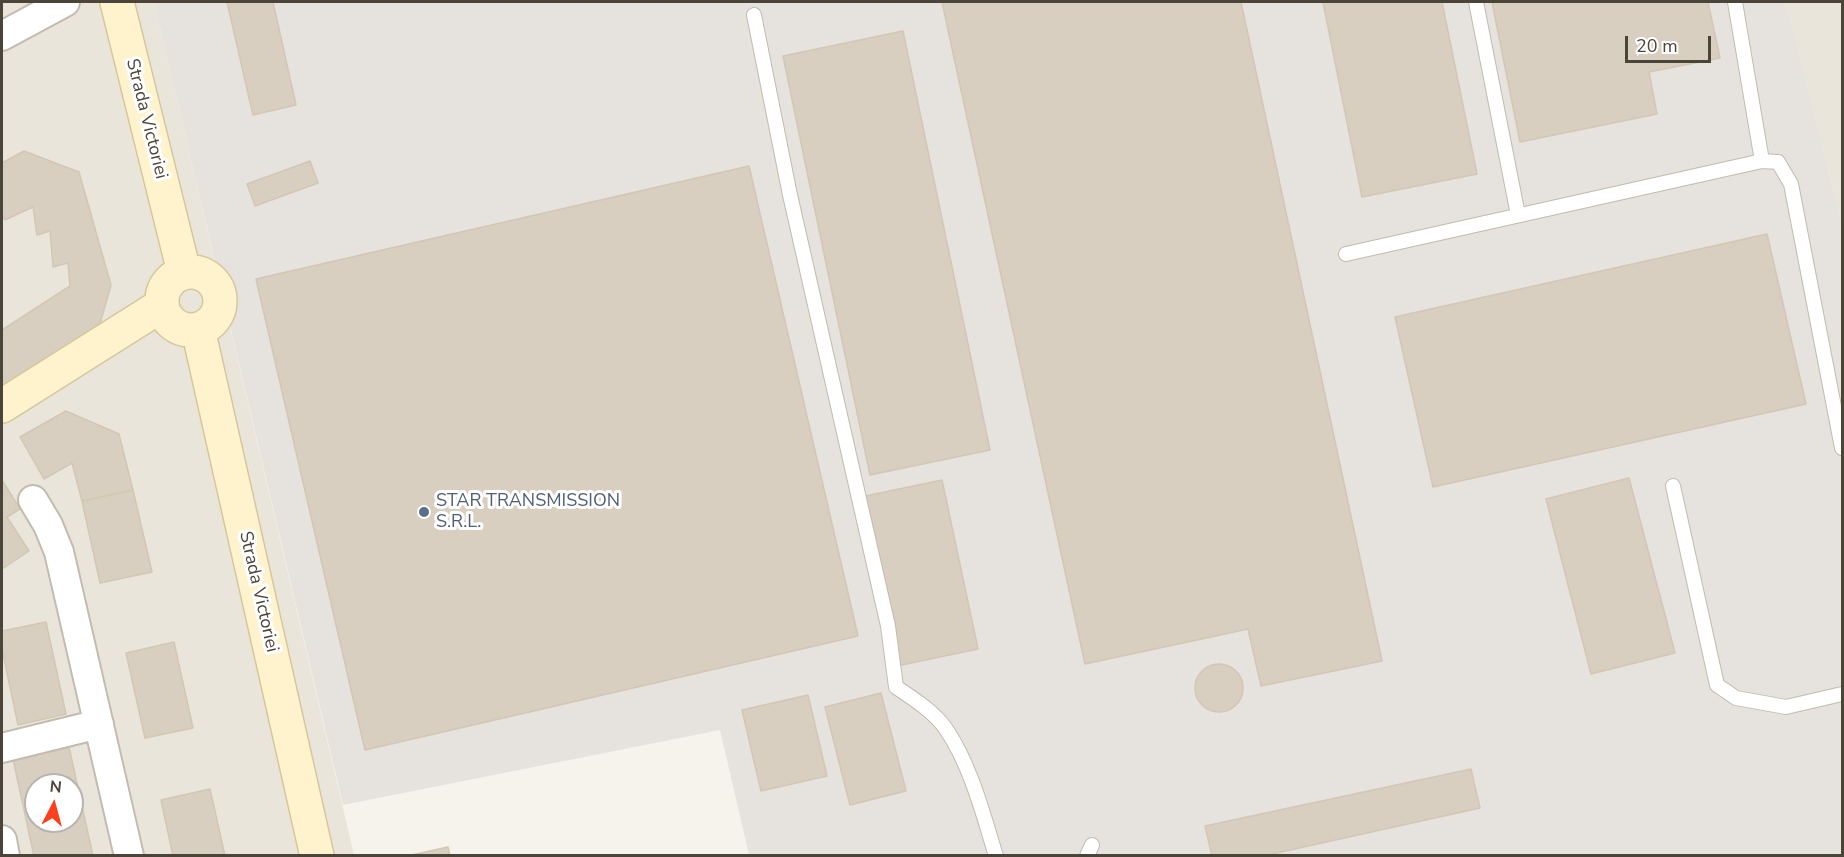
<!DOCTYPE html>
<style>
body{margin:0}
#map{position:relative;width:1844px;height:857px;overflow:hidden;background:#f6f3ec;font-family:"Nunito Sans",sans-serif}
canvas{display:block}
.frame{position:absolute;inset:0;border:3px solid #4b4439;pointer-events:none}
.north{position:absolute;left:24px;top:773px;width:60px;height:60px;box-sizing:border-box;background:#fff;border:2px solid #b7b4b0;border-radius:50%;rotate:6deg;font-size:16px;font-weight:700;line-height:24px;text-align:center;color:#4b4439}
.north::after{content:'';display:block;margin:auto;width:21px;height:27px;background:#fc3f1d;clip-path:polygon(50% 0,100% 100%,50% 72%,0 100%)}
.scale{position:absolute;left:1625px;top:36px;width:86px;height:27px;box-sizing:border-box;border:3px solid #4b4439;border-top:0;padding-left:8px;font-size:18px;line-height:21px;white-space:nowrap;color:#4b4439;-webkit-text-stroke:4px #fff;paint-order:stroke}
</style>
<div id="map">
<canvas width="1844" height="857"></canvas>
<div class="frame"></div>
<div class="north">N</div>
<div class="scale">20 m</div>
</div>
<script>
const g = document.querySelector('canvas').getContext('2d');
g.lineJoin = 'round';
function paint(path, color) {
  g.fillStyle = color;
  g.fill(path, 'evenodd');
}
function stroke(path, color, width, dash) {
  g.strokeStyle = color;
  g.lineWidth = width;
  g.lineCap = dash ? 'butt' : 'round';
  g.setLineDash(dash || []);
  g.stroke(path);
}
function write(font, color, halo, rows, align = 'center') {
  g.font = font + ' "Nunito Sans",sans-serif';
  g.lineWidth = 6;
  g.setLineDash([]);
  g.textBaseline = 'middle';
  g.strokeStyle = halo;
  g.fillStyle = color;
  for (const [text, x, y, turn = 0] of rows) {
    g.save();
    g.translate(x, y);
    g.rotate((+turn || 0) * Math.PI / 180);
    g.textAlign = isNaN(turn) ? turn : align;
    if (halo) g.strokeText(text, 0, 0);
    g.fillText(text, 0, 0);
    g.restore();
  }
}
paint(new Path2D(`
 M 2,2 L 154,2 L 354,855 L 2,856 ZM 36,785 L 72,785 L 72,821 L 36,821 Z
 M 1784,2 L 1842,2 L 1842,225 L 1796,38 Z`), '#eae5da');
paint(new Path2D(`
 M 154,2 L 1784,2 L 1796,38 L 1842,225 L 1842,855 L 749,855 L 720,730 L 343,805 Z`), '#e6e2dd');
const building = new Path2D(`
 M 227,2 L 273,2 L 296,105 L 253,115 Z
 M 942,2 L 1241,2 L 1382,661 L 1261,686 L 1248,629 L 1085,664 Z
 M 1323,2 L 1442,2 L 1477,174 L 1362,197 Z
 M 1492,2 L 1708,2 L 1720,58 L 1649,72 L 1657,114 L 1520,142 Z
 M 903,31 L 990,450 L 870,475 L 783,56 Z
 M 24,151 L 79,172 L 111,285 L 100,324 L 2,391 L 2,330 L 70,286 L 68,263 L 53,267 L 50,231 L 37,235 L 33,207 L 5,220 L 2,215 L 2,163 Z
 M 310,161 L 318,183 L 255,206 L 247,184 Z
 M 749,166 L 858,636 L 365,750 L 256,279 Z
 M 1767,234 L 1806,404 L 1433,487 L 1395,317 Z
 M 66,411 L 119,434 L 133,490 L 82,501 L 72,463 L 44,479 L 20,437 Z
 M 1629,478 L 1675,653 L 1591,674 L 1546,499 Z
 M 2,480 L 20,509 L 7,517 L 29,551 L 2,569 Z
 M 942,480 L 978,649 L 892,667 L 856,498 Z
 M 133,490 L 152,572 L 100,583 L 82,501 Z
 M 46,622 L 66,714 L 18,725 L 2,649 L 2,631 Z
 M 174,642 L 193,728 L 145,738 L 126,653 Z
 M1195 688a24 24 0 1 1 48 0a24 24 0 1 1-48 0Z
 M 881,693 L 906,791 L 850,805 L 825,707 Z
 M 808,695 L 827,776 L 761,791 L 742,710 Z
 M 69,747 L 93,856 L 34,856 L 13,759 ZM 36,785 L 72,785 L 72,821 L 36,821 Z
 M 1471,769 L 1480,808 L 1263,856 L 1212,856 L 1205,826 Z
 M 210,789 L 225,856 L 173,856 L 161,800 Z
 M 448,847 L 450,856 L 407,856 Z`);
paint(building, '#d8cfc1');
stroke(building, '#d3c7b4', 1.5);
const lane = new Path2D(`
 M 1476,2 L 1518,215
 M 1735,2 L 1762,161
 M 754,15 L 790,195 L 888,626 L 896,687 C 914,699 934,712 946,729 C 971,766 983,814 996,856
 M 1346,254 L 1762,161 L 1778,162 L 1791,184 L 1842,448
 M 1673,486 L 1717,685 L 1736,698 L 1786,707 L 1842,694
 M 1087,856 L 1092,845`);
const street = new Path2D(`
 M 2,36 L 65,2
 M 33,500 L 48,525 L 59,552 L 129,856
 M 2,748 L 99,724
 M 2,840 L 5,856`);
const secondary = new Path2D(`
 M 117,2 L 184,272
 M162 301a29 29 0 1 1 58 0a29 29 0 1 1-58 0Z
 M 198,329 L 317,856
 M 2,406 L 162,305`);
stroke(lane, '#c2bbae', 16);
stroke(street, '#c2bbae', 32);
stroke(secondary, '#d6c79b', 36);
stroke(lane, '#fff', 14);
stroke(street, '#fff', 28);
stroke(secondary, '#fff3cd', 33);
for (const [x, y, r, color] of [
 [424,512,6,"#5c6f8a"]
]) {
  const dot = new Path2D();
  dot.arc(x, y, r, 0, 2 * Math.PI);
  g.fillStyle = color;
  g.fill(dot);
  stroke(dot, '#fff', 2);
}
write('18px', '#4b4439', '#fff', [
 ["Strada Victoriei",146,119,76],
 ["Strada Victoriei",258,592,77]
]);
write('18px', '#4e5e75', '#fff', [
 ["STAR TRANSMISSION",436,502],
 ["S.R.L.",436,523]
], 'left');
</script>
